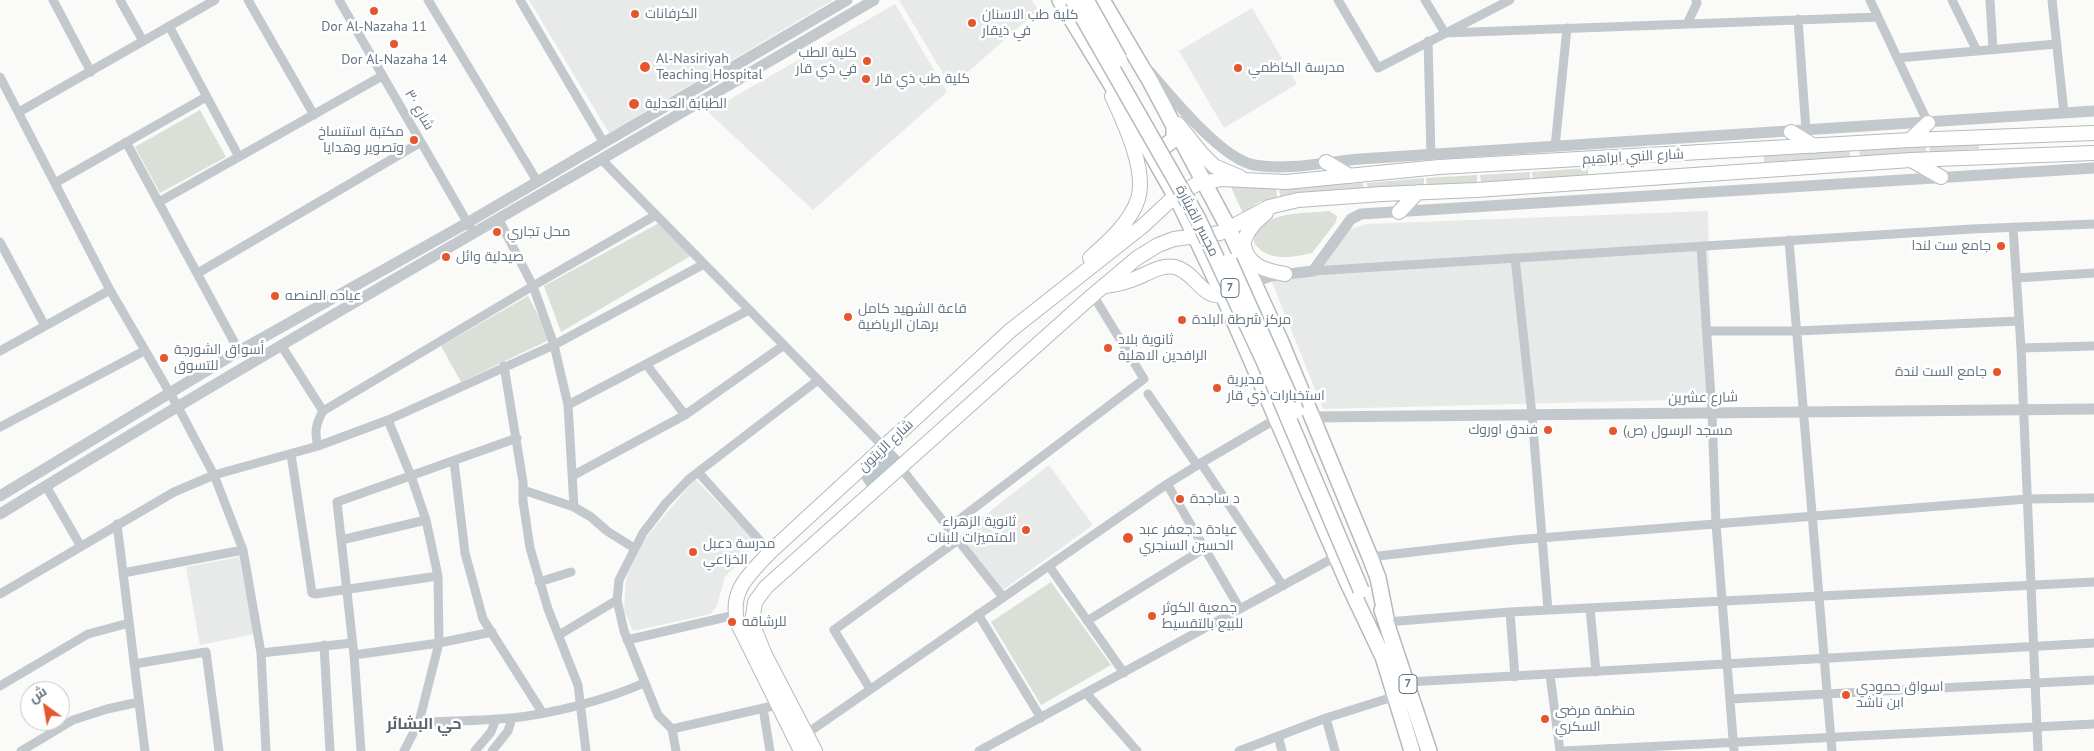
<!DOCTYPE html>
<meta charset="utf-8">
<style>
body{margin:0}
#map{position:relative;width:2094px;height:751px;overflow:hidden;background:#fafaf8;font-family:"PT Sans",Cairo,sans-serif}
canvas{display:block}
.north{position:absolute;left:20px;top:681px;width:50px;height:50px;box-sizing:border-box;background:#fff;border:1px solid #c1c8cd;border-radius:50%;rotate:328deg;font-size:14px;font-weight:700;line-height:20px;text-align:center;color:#657683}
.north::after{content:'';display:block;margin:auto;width:18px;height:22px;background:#e4572e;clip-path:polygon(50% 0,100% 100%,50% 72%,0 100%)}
</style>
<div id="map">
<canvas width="2094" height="751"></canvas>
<div class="north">ش</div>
</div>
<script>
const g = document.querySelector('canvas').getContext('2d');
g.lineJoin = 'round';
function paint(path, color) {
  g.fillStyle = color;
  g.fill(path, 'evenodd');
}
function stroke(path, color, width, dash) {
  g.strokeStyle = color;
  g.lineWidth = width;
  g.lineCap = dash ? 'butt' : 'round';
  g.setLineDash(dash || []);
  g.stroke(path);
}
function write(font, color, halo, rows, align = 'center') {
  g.font = font + ' "PT Sans",Cairo,sans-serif';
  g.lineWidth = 5;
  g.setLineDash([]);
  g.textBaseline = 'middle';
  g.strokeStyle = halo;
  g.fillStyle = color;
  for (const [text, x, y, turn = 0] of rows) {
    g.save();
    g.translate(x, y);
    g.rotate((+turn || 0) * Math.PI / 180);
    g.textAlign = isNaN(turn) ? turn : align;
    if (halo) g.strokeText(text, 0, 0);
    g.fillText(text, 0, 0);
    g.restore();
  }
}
paint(new Path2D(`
 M 529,0 L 833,0 L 609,133 Z
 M 899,0 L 1032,0 L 1038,10 L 951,87 Z
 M 895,4 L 947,92 L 813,210 L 708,112 Z
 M 1252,8 L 1297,84 L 1224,128 L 1179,51 Z
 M 1708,211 L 1711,399 L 1323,409 L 1271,280 L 1317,272 L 1348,230 L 1366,224 Z
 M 1049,465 L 1093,525 L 1003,590 L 960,535 Z
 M 695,479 L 757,543 L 725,577 L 717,606 L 711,614 L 633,631 L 624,610 L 626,578 L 645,539 Z
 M 239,557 L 254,634 L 200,645 L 186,567 Z`), '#e8e9e9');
paint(new Path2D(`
 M 200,110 L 226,157 L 160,193 L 135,147 Z
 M 1979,143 L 1979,149 L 1930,152 L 1929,145 Z
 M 1926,145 L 1926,153 L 1860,157 L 1859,149 Z
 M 1850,151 L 1850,158 L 1764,162 L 1764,155 Z
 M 1588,168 L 1588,175 L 1533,179 L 1532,172 Z
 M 1530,172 L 1530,179 L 1481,182 L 1480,175 Z
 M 1477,175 L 1477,183 L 1427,186 L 1426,178 Z
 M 1424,178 L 1424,186 L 1368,191 L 1367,183 Z
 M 1363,183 L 1364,191 L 1280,196 L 1279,188 Z
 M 1230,185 L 1276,188 L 1277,197 L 1259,202 L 1243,213 Z
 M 1329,211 L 1337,216 L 1336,222 L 1312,253 C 1292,258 1265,262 1254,242 C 1256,210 1306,214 1329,211 Z
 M 659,223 L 694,254 L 561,332 L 544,286 Z
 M 528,296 L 551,339 L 461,382 L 441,346 Z
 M 1051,582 L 1111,665 L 1041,705 L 991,622 Z`), '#dadfd7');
paint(new Path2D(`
 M 889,446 L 901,458 L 868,488 L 859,475 Z`), '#bbc7cb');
const primary = new Path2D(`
 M 1178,124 L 1202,154 L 1214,166 L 1240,177
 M 1791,132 L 1814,146
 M 1910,140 L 1928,123
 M 1911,160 L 1941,177
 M 1326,162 L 1350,176
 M 1399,212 L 1418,192
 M 1244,245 C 1247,266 1267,271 1285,274
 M 1090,258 C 1108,242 1130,223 1138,199 C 1147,170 1124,122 1112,96
 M 1243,259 C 1239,240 1252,224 1266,213
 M 1105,286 C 1113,285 1121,284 1128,281 C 1144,277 1158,264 1175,267 C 1195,272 1202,299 1223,295
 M 801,751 L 738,624 C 728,591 750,574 770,552 L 1011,330 L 1144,225 L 1175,196 L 1197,184 L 1222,179 L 1286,182 L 1439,167 L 1910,140 L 2094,133
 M 815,751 L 765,655 L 754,628 L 753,616 L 755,602 L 766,587 L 1093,295 L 1137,258 L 1158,245 L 1174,239 L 1220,233 L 1269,207 L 1298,200 L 1382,194 L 1476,190 L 1911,160 L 2094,153`);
const trunk = new Path2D(`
 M 1060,0 L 1122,102 L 1181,206 L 1223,295 L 1347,581 L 1384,659
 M 1102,0 L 1150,81 L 1229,229 L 1281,342 L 1370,557 L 1378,578 L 1386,618
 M 1147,144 L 1155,149 L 1165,146 L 1174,139 L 1174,128
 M 1382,610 L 1429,751
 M 1381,650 L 1412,751`);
stroke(primary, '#b5babe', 16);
stroke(trunk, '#b4b9bd', 18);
stroke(new Path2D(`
 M 53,0 L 91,72
 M 120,0 L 143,41
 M 248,0 L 314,115
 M 339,0 L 470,227
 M 428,0 L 537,181
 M 520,0 L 604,143
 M 1338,0 L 1378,68 L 1510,0
 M 1425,0 L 1445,33 L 1878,17
 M 1870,0 L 1928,123
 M 1952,0 L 1977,51
 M 1990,0 L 1993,49
 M 2052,0 L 2064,113
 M 1798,19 L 1806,130
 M 1687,24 L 1697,3 L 1696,0
 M 169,26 L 239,157
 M 1428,41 L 1431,155
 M 1897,58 L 2057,44
 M 0,77 L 110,290 L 178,407 L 214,475 L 243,550 L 261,653 L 266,751
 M 19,112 L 215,0
 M 126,142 L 239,351
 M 1555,147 L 1567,28
 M 602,160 L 884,447
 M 55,183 L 206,97
 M 159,202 L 382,76
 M 499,220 L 533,286 L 554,345 L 568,405 L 574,507
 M 2013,227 L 2021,348 L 2038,751
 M 1789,240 L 1832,751
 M 0,242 L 45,326
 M 1701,246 L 1712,413 L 1716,524 L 1734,751
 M 1515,258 L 1532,415 L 1548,610
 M 1313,271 L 1972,229 L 2094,224
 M 198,273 L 421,142
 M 2016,278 L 2094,273
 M 1707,331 L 1797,331 L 2019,321
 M 281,345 L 323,411
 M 2021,348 L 2094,346
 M 0,351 L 110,290
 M 646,364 L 685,415
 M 504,366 L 523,482 L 523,501 L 530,548 L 548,609 L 578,685 L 586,751
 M 1148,394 L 1197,465
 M 568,405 L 749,310
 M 388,420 L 411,476 L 426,520 L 438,576 L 439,643 L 419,722 L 404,751
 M 0,427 L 144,351
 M 318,446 C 314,433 316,423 323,411 L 533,286 L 656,215
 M 291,454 L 312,593 L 315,594 L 438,576
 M 454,461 L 465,553 L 483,619 L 542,712
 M 1201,463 L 1276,419
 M 901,468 L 1003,597
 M 698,472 L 770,552
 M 574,475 L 685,415 L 784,345
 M 1167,484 L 1240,609
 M 46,486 L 80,545
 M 523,490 L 574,507 L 591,517 L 607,531 L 634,548
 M 117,524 L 145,751
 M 948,528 L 1144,379 L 1093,295
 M 341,540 L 426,520
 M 1370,557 L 1515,540 L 2027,499 L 2094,498
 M 1049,566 L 1124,673
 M 123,573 L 243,550
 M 539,582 L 571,572
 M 0,594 L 174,492 L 214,475 L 318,446 L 388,420 L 554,345 L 704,264
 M 1590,608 L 1596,672
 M 1510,612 L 1515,677
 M 978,614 L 1041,718
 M 1087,621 L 1205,548
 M 1387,622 L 1510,612 L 2094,582
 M 559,635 L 617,600
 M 627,640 L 735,615
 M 324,645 L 330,751
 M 261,653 L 352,643
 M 354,655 L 439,643 L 492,632
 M 134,664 L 206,652 L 219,751
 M 1550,675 L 1560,751
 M 1408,682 L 2094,643
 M 0,686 L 88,634 L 129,623
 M 870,689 L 834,630 L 958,540
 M 1086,693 L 1137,751
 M 1730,699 L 2094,680
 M 763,708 L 770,751
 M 1326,718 L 1335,751
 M 419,722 C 450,721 481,721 511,718 C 552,714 606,700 644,683
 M 672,729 L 777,705
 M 806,734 L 1167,484 L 1201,463 L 1283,586
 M 1278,736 L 1282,751
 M 21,751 L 73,720 L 107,709 L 139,702
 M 361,751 L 354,655 L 337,502 L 517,438
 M 475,751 L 491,732 L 496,719
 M 492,751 L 508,731 L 512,718
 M 676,751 L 672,729 L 658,715 L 624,631 L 617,600 L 619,580 L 643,533 L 666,503 L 689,479 L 818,380
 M 979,751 L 1337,556
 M 1239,751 L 1326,718 L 1396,696
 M 1564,751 L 2094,724`), '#c3c8cc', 9);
stroke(new Path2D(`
 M 1150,72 C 1172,98 1222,159 1254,165 C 1288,171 1326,162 1360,159 L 2094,111
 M 1247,284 L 1271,276 L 1313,271 L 1351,219 L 1361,214 L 2094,168
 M 1312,417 L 2094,409
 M 0,496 L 239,351 L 467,223 L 847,0
 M 0,514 C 288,337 583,172 874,0`), '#c3c8cc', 11);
stroke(primary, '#fff', 14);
stroke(trunk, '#fff', 15);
const trunkBridge = new Path2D(`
 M 1073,0 L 1198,219 L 1264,361 L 1361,590
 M 1086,0 L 1119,59
 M 1229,261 L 1296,411`);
stroke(trunkBridge, '#b4b9bd', 18, []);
stroke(trunkBridge, '#fff', 15);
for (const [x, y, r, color] of [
 [374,11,5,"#e4572e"],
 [635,14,5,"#e4572e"],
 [972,23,5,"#e4572e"],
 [394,44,5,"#e4572e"],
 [867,61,5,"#e4572e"],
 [645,67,6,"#e4572e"],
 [1238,68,5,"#e4572e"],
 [866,79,5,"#e4572e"],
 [634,104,6,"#e4572e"],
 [414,140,5,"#e4572e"],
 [497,232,5,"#e4572e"],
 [2001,246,5,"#e4572e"],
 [446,257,5,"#e4572e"],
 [275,296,5,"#e4572e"],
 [848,317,5,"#e4572e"],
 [1182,320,5,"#e4572e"],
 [1108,348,5,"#e4572e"],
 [164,358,5,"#e4572e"],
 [1997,372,5,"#e4572e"],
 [1217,388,5,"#e4572e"],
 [1548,430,5,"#e4572e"],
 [1613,431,5,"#e4572e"],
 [1180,499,5,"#e4572e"],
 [1026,530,5,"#e4572e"],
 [1128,538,6,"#e4572e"],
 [693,552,5,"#e4572e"],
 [1152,616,5,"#e4572e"],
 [732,622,5,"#e4572e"],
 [1846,695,5,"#e4572e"],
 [1545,719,5,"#e4572e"]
]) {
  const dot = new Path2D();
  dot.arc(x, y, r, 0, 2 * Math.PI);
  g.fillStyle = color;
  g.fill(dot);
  stroke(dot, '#fff', 2);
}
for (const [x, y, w] of [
 [1230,288,18],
 [1408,684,18]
]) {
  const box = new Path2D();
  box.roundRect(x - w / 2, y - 9.5, w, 19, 4);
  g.fillStyle = '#fff';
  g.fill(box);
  stroke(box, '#657683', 1);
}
write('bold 12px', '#657683', null, [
 ["7",1230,288],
 ["7",1408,684]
]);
write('14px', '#657683', '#fff', [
 ["الكرفانات",645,14],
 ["كلية طب الاسنان",982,15],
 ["في ذيقار",982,31],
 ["Dor Al-Nazaha 11",374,27,"center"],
 ["كلية الطب",857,53,"right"],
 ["في ذي قار",857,69,"right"],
 ["Al-Nasiriyah",656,59],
 ["Teaching Hospital",656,75],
 ["Dor Al-Nazaha 14",394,60,"center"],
 ["مدرسة الكاظمي",1248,68],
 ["كلية طب ذي قار",876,79],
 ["الطبابة العدلية",645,104],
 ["مكتبة استنساخ",404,132,"right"],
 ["وتصوير وهدايا",404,148,"right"],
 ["محل تجاري",507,232],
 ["جامع ست لندا",1991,246,"right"],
 ["صيدلية وائل",456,257],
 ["عياده المنصه",285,296],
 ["قاعة الشهيد كامل",858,309],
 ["برهان الرياضية",858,325],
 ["مركز شرطة البلدة",1192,320],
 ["ثانوية بلاد",1118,340],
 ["الرافدين الاهلية",1118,356],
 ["أسواق الشورجة",174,350],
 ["للتسوق",174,366],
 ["جامع الست لندة",1987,372,"right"],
 ["مديرية",1227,380],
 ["استخبارات ذي قار",1227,396],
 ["فندق اوروك",1538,430,"right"],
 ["مسجد الرسول (ص)",1623,431],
 ["د ساجدة",1190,499],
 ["ثانوية الزهراء",1016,522,"right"],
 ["المتميزات للبنات",1016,538,"right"],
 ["عيادة د.جعفر عبد",1139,530],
 ["الحسين السنجري",1139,546],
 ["مدرسة دعبل",703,544],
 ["الخزاعي",703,560],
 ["جمعية الكوثر",1162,608],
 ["للبيع بالتقسيط",1162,624],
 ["للرشاقه",742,622],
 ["اسواق حمودي",1856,687],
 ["ابن ناشد",1856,703],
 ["منظمة مرضى",1555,711],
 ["السكري",1555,727]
], 'left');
write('14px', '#657683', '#fff', [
 ["شارع ٣٠",419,110,60],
 ["شارع النبي ابراهيم",1633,157,-3],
 ["مجسر القيثارة",1197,221,63],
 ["شارع عشرين",1703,398,-1],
 ["شارع الزيتون",886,446,-43]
]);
write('bold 16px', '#57646e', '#fff', [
 ["حي البشائر",424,724]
]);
</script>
